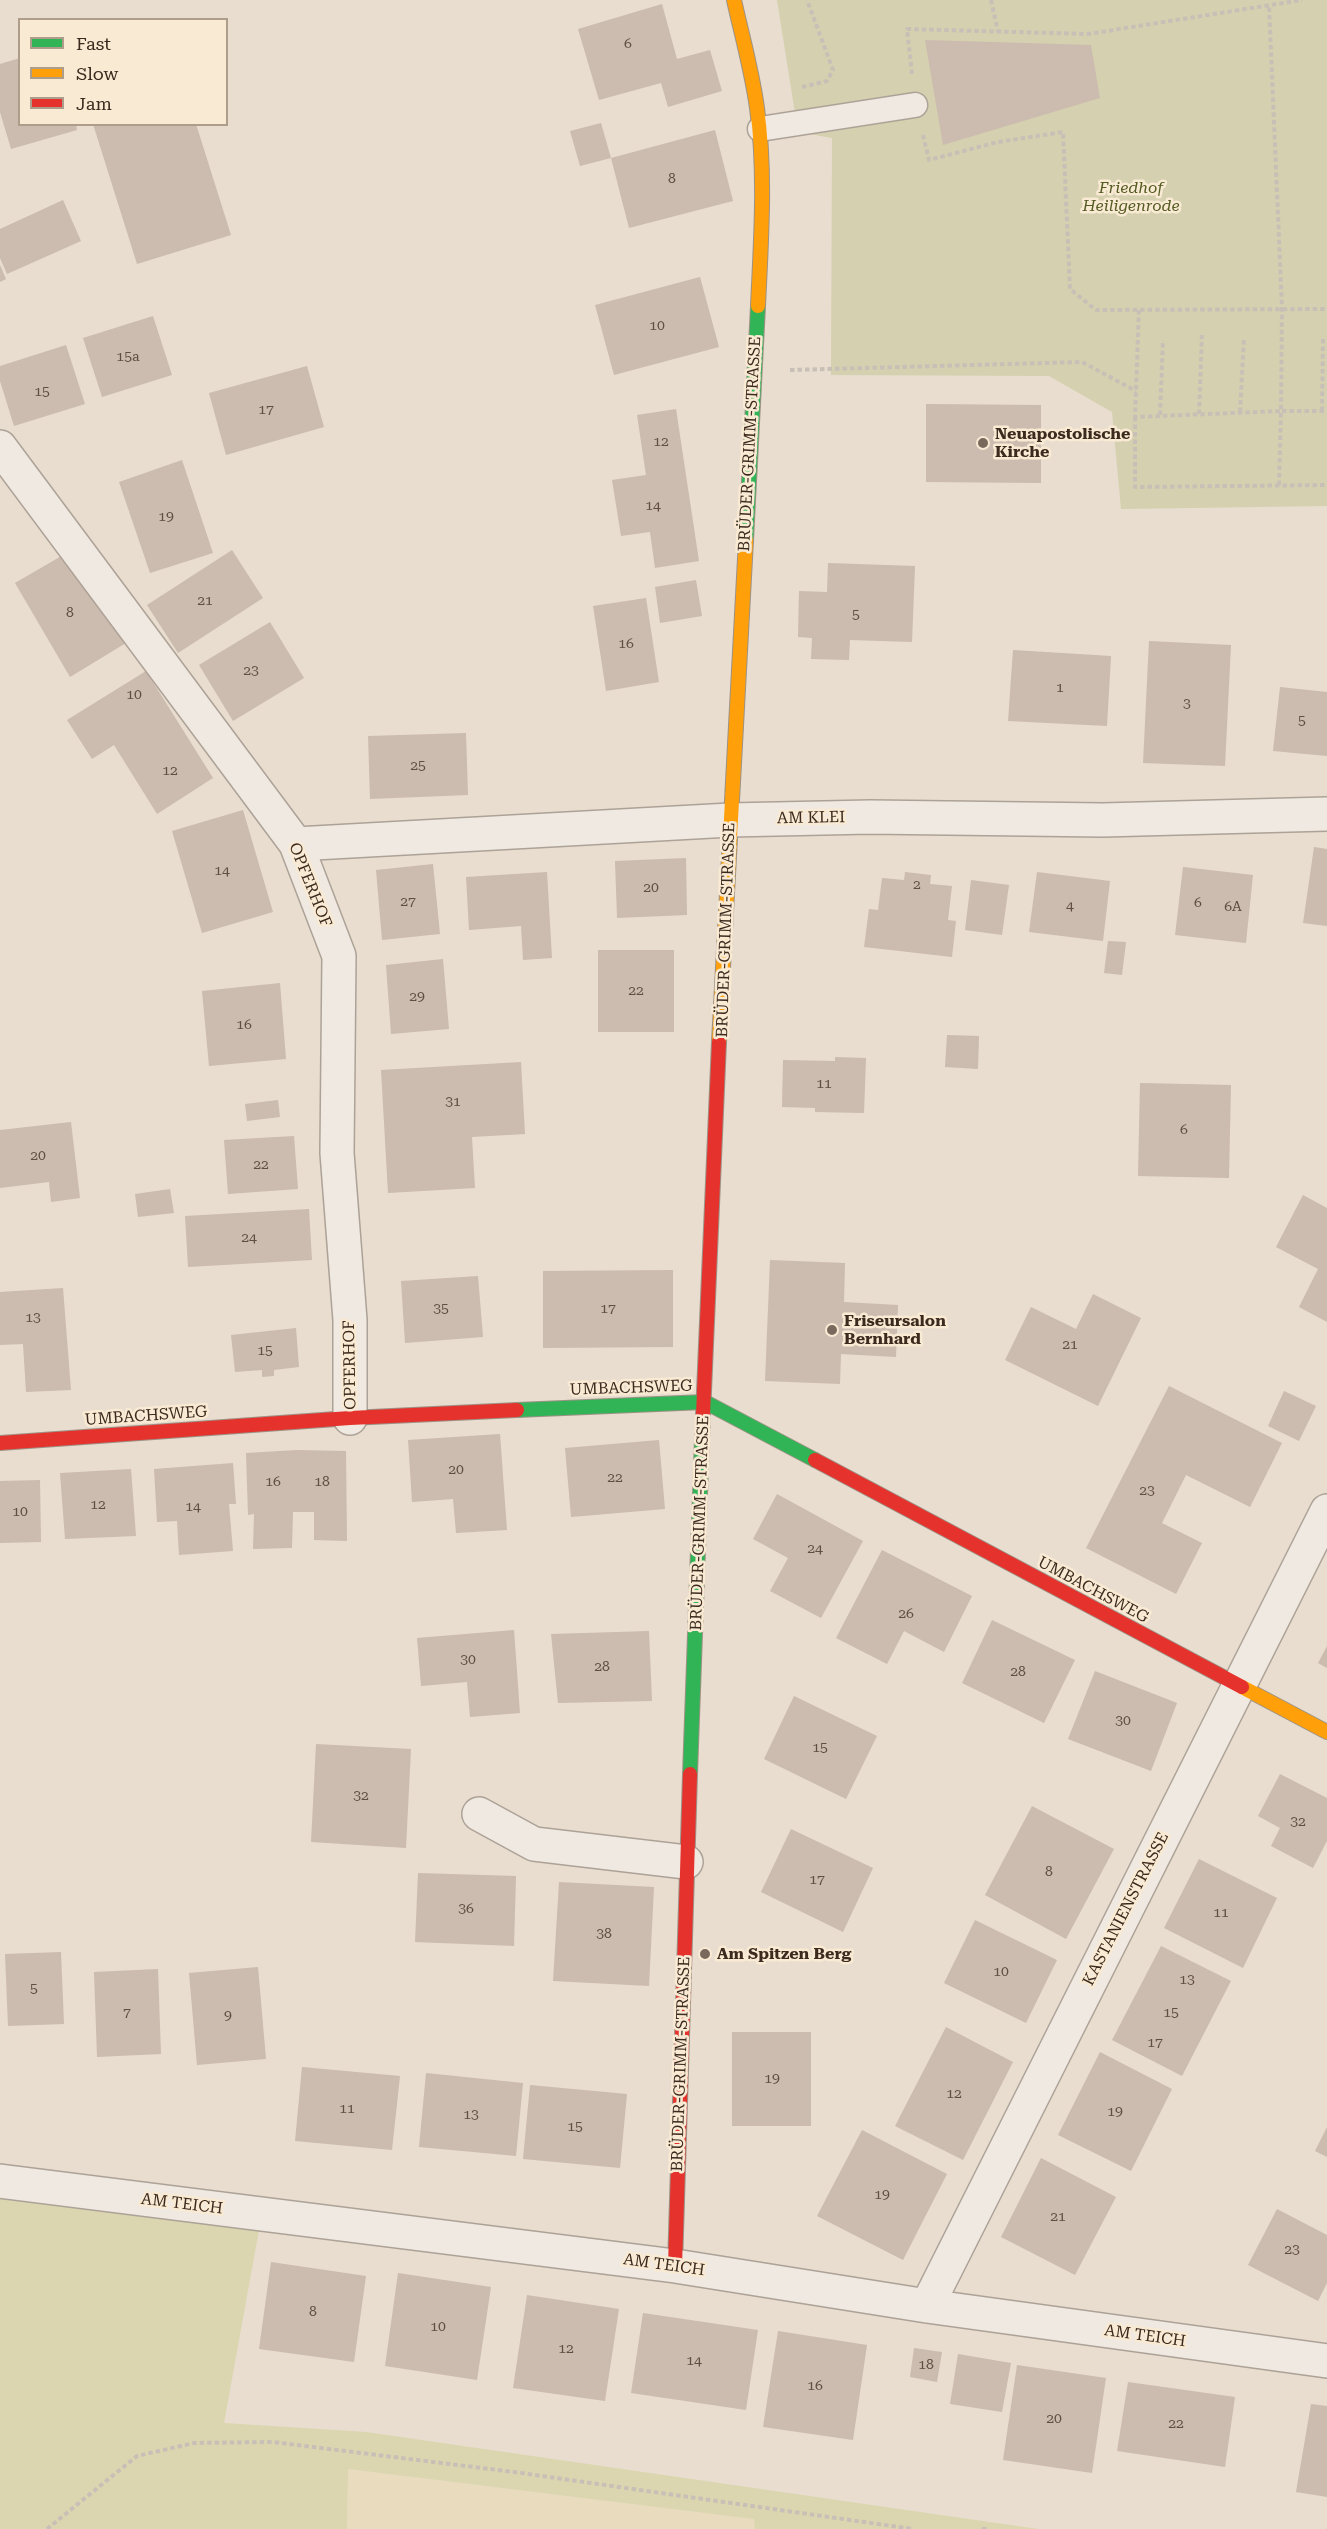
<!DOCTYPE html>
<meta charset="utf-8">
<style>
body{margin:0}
#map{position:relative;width:1327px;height:2529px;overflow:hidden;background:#e8ddce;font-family:"Roboto Serif",serif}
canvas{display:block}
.legend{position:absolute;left:18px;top:18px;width:210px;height:108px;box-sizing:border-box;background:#f9ead4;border:2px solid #ae9d8b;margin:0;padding:8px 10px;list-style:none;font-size:18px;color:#3d2a1e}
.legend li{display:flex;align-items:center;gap:12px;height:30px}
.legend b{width:30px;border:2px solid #ae9d8b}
</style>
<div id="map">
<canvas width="1327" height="2529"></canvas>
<ul class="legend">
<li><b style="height:8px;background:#30b455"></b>Fast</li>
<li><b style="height:8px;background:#ff9f0a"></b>Slow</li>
<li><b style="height:8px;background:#e5322d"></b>Jam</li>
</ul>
</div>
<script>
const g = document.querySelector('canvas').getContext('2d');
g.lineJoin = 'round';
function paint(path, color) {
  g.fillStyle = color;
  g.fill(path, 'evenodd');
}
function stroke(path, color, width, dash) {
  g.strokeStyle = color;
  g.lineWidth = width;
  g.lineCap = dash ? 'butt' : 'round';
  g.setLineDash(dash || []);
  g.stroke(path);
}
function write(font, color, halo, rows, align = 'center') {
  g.font = font + ' "Roboto Serif",serif';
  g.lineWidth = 5;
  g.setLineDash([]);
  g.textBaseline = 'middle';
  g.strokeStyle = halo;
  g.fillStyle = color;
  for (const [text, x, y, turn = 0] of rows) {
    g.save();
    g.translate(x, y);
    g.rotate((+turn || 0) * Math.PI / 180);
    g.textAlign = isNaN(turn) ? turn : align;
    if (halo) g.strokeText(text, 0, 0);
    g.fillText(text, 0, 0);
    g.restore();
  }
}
paint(new Path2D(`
 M 348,2469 L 755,2519 L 755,2529 L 347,2529 Z`), '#e8dbbe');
paint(new Path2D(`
 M 0,2197 L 259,2230 L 224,2423 L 366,2432 L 1038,2529 L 755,2529 L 754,2519 L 348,2469 L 347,2529 L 0,2529 Z`), '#dbd6af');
paint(new Path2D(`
 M 777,0 L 1327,0 L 1327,506 L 1121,509 L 1112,412 L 1049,376 L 831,375 L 832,138 L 798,132 Z`), '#d5d0af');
paint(new Path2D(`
 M 662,4 L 677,59 L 710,50 L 722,91 L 668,107 L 661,83 L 599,100 L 578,29 Z
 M 925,40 L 1091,45 L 1100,98 L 943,145 Z
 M 20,58 L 20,124 L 76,124 L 77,130 L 11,149 L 0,112 L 0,64 Z
 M 601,123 L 611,158 L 580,166 L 570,131 Z
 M 93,124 L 196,124 L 231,235 L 137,264 Z
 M 715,130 L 733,201 L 629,228 L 611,158 Z
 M 63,200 L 81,241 L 7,274 L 0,258 L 0,229 Z
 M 0,265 L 6,279 L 0,282 Z
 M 700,277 L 719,347 L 614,375 L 595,305 Z
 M 153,316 L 172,375 L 102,397 L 83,338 Z
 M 66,345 L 85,404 L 14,426 L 0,381 L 0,366 Z
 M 307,366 L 324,427 L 226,455 L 209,393 Z
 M 926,404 L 1041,405 L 1041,483 L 926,482 Z
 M 676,409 L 699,561 L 655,568 L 650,532 L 621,536 L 612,480 L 646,475 L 637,415 Z
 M 182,460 L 213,553 L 150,573 L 119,482 Z
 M 232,550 L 263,598 L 178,653 L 147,605 Z
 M 70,551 L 126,643 L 70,677 L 15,583 Z
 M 828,563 L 915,566 L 912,642 L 850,640 L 849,660 L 811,659 L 812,638 L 798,637 L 799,591 L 827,592 Z
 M 696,580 L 702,616 L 660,623 L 655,587 Z
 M 646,598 L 659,682 L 606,691 L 593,606 Z
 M 270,622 L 304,678 L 233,721 L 199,665 Z
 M 1149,641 L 1231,645 L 1225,766 L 1143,763 Z
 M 1013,650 L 1111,656 L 1107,726 L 1008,721 Z
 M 146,671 L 213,778 L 157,814 L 114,745 L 92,759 L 67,720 Z
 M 1280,687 L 1327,692 L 1327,756 L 1273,751 Z
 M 466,733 L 468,795 L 370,799 L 368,736 Z
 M 243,810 L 273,912 L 202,933 L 172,831 Z
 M 1314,847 L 1327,849 L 1327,926 L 1303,923 Z
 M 686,858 L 687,915 L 617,918 L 615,861 Z
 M 433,864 L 440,934 L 382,940 L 376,870 Z
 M 1183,867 L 1253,875 L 1246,943 L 1175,935 Z
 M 547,872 L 552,958 L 523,960 L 521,926 L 469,930 L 466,877 Z
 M 905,872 L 931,875 L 930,884 L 952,886 L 948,920 L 956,921 L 952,957 L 864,947 L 869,909 L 878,910 L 882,878 L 904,880 Z
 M 1037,872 L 1110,881 L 1103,941 L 1029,932 Z
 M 971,880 L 1009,885 L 1002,935 L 965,930 Z
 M 1108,941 L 1126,942 L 1122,975 L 1104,973 Z
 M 598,950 L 674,950 L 674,1032 L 598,1032 Z
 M 443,959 L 449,1029 L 391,1034 L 386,965 Z
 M 280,983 L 286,1059 L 209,1066 L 202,991 Z
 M 947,1035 L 979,1036 L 978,1069 L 945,1067 Z
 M 835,1057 L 866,1058 L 864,1113 L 815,1112 L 815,1108 L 782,1107 L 783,1060 L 835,1061 Z
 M 521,1062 L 525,1134 L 472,1137 L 475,1188 L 388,1193 L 381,1070 Z
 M 1140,1083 L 1231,1085 L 1229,1178 L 1138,1176 Z
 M 278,1100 L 280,1117 L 247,1121 L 245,1104 Z
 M 71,1122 L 80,1198 L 51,1202 L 49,1182 L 0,1188 L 0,1130 Z
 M 294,1136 L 298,1189 L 228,1194 L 224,1140 Z
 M 170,1189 L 174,1213 L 138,1217 L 135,1194 Z
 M 1303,1195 L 1327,1208 L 1327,1322 L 1299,1307 L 1318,1269 L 1276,1247 Z
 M 309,1209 L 312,1260 L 188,1267 L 185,1216 Z
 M 770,1260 L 845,1263 L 844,1302 L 898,1305 L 896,1357 L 841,1354 L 840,1384 L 765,1381 Z
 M 673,1270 L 673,1347 L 543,1348 L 543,1271 Z
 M 478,1276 L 483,1337 L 405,1343 L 401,1281 Z
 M 63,1288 L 71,1390 L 26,1392 L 23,1344 L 0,1345 L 0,1292 Z
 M 1093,1294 L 1141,1318 L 1098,1406 L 1005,1360 L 1031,1307 L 1076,1329 Z
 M 296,1328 L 299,1367 L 274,1370 L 274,1376 L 262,1377 L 262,1370 L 235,1372 L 231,1335 Z
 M 1169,1386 L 1282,1443 L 1250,1507 L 1186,1475 L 1162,1523 L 1202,1543 L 1176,1594 L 1086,1548 Z
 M 1284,1391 L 1316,1406 L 1299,1441 L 1268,1426 Z
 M 500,1434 L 507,1530 L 456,1533 L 453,1499 L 412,1502 L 408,1440 Z
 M 659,1440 L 665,1509 L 571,1517 L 565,1448 Z
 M 297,1450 L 346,1451 L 347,1541 L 314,1540 L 314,1512 L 293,1512 L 292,1548 L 253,1549 L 254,1514 L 248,1515 L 246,1453 Z
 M 233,1463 L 236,1504 L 229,1504 L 233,1551 L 179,1555 L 177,1521 L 157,1522 L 154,1469 Z
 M 131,1469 L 136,1536 L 65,1539 L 60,1473 Z
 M 40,1480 L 41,1542 L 0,1543 L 0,1481 Z
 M 777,1494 L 863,1541 L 821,1618 L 770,1591 L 788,1558 L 753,1539 Z
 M 882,1550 L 972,1596 L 944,1652 L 904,1631 L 887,1664 L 836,1638 Z
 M 992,1620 L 1075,1660 L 1044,1723 L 962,1683 Z
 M 514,1630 L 520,1713 L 470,1717 L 467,1682 L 421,1686 L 417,1638 Z
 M 649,1631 L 652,1701 L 558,1703 L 551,1634 Z
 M 1327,1646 L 1327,1668 L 1318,1663 Z
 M 1095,1671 L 1177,1703 L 1151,1771 L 1068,1739 Z
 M 794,1696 L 877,1736 L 846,1799 L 764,1759 Z
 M 316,1744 L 411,1749 L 406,1848 L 311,1842 Z
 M 1280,1774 L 1327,1798 L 1327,1841 L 1313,1868 L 1271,1846 L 1280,1828 L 1258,1816 Z
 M 1032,1806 L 1114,1849 L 1066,1939 L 985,1895 Z
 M 791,1829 L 873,1868 L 843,1932 L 761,1892 Z
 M 1199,1859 L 1277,1898 L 1243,1968 L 1164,1928 Z
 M 418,1873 L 516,1876 L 514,1946 L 415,1942 Z
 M 559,1882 L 654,1887 L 649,1986 L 553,1981 Z
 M 975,1920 L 1057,1960 L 1026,2023 L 944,1983 Z
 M 1161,1946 L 1231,1981 L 1182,2076 L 1112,2040 Z
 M 61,1952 L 64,2024 L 8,2026 L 5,1954 Z
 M 258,1967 L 266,2059 L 197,2065 L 189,1973 Z
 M 158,1969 L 161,2054 L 97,2057 L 94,1972 Z
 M 946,2027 L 1013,2062 L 963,2160 L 895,2126 Z
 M 732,2032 L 811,2032 L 811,2126 L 732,2126 Z
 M 1100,2052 L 1172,2089 L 1131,2171 L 1058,2135 Z
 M 302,2067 L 400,2076 L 392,2150 L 295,2141 Z
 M 426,2073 L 523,2083 L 516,2156 L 419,2147 Z
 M 530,2085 L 627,2094 L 620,2168 L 523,2159 Z
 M 1327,2127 L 1327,2157 L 1315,2151 Z
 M 862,2130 L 947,2174 L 903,2260 L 817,2216 Z
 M 1041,2158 L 1116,2197 L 1075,2275 L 1001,2237 Z
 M 1277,2209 L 1327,2235 L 1327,2283 L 1318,2301 L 1248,2265 Z
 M 271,2262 L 366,2276 L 354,2362 L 259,2349 Z
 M 398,2273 L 491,2287 L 477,2380 L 385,2366 Z
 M 527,2295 L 619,2309 L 605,2401 L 513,2388 Z
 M 643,2313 L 758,2330 L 746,2410 L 631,2393 Z
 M 778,2331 L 867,2345 L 853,2440 L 763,2427 Z
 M 914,2348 L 942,2352 L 937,2382 L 910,2377 Z
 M 958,2354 L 1011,2363 L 1002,2412 L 950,2404 Z
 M 1017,2365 L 1106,2378 L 1092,2473 L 1003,2460 Z
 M 1128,2382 L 1235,2397 L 1225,2467 L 1117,2451 Z
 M 1311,2404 L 1327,2406 L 1327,2497 L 1296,2492 Z`), '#ccbbaf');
const lane = new Path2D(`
 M 760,129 L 915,105`);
const street = new Path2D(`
 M 0,447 L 296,844 L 339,956 L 337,1153 L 350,1320 L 350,1418
 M 296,844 L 730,820 L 870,817 L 1103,820 L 1327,814
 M 479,1814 L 534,1844 L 686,1862
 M 0,2181 L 675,2266 L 927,2306 L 1327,2361
 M 927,2306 L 1327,1511`);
const fast = new Path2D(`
 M 746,540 L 758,306
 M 517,1410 L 705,1402 L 815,1460
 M 690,1774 L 702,1438`);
const slow = new Path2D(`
 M 734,0 C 742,36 752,71 757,108 C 766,173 761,240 758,306
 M 719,1042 L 746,540
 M 1242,1687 L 1327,1732`);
const jam = new Path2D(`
 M 702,1438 L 719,1042
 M 0,1443 L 350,1418 L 517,1410
 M 815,1460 L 1242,1687
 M 675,2266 L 690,1774`);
stroke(lane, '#ada297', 27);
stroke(street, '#ada297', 36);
stroke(fast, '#9d9286', 16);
stroke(slow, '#9d9286', 16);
stroke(jam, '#9d9286', 16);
stroke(new Path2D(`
 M 991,0 L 998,32
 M 912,74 L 907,29 L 1088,34 L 1302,0
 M 802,87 L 827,81 L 833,70 L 807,0
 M 923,135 L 929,160 L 998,142 L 1063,132 L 1070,289 L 1096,310 L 1327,309
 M 1139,310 L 1135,417 L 1281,411 L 1282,309 L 1269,5
 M 790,370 L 1082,362 L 1136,391
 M 1322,411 L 1323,337
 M 1240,412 L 1244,338
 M 1199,414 L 1202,335
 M 1160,415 L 1163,340
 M 1135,417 L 1135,487 L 1327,485
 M 1279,485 L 1281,411 L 1327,411
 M 47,2529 L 137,2456 L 194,2443 L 273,2442 L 514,2472 L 913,2529
 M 982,2529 L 988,2529`), '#c8c0b7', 4, [4.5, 3]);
stroke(lane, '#efe9e1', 24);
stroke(street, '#efe9e1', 33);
stroke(fast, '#30b455', 14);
stroke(slow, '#ff9f0a', 14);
stroke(jam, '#e5322d', 14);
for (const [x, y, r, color] of [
 [983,443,6,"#79695c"],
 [832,1330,6,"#79695c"],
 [705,1954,6,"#79695c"]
]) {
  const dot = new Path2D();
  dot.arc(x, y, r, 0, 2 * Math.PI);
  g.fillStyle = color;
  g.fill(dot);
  stroke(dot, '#f9ead4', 2);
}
write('14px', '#614e42', null, [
 ["6",628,44],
 ["8",672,179],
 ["10",657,326],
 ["15a",128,357],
 ["15",42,392],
 ["17",266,410],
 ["12",661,442],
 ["14",653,506],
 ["19",166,517],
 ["21",205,601],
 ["8",70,613],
 ["5",856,615],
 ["16",626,644],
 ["23",251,671],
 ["1",1060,688],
 ["10",134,695],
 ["3",1187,704],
 ["5",1302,721],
 ["25",418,766],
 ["12",170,771],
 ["14",222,871],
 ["2",917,885],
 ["20",651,888],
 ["27",408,902],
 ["6",1198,903],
 ["4",1070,906],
 ["6A",1233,907],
 ["22",636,991],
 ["29",417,997],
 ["16",244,1025],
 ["11",824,1084],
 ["31",453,1102],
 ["6",1184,1130],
 ["20",38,1156],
 ["22",261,1165],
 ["24",249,1238],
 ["35",441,1309],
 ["17",608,1309],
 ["13",33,1318],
 ["21",1070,1345],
 ["15",265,1351],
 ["20",456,1470],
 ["22",615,1478],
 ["16",273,1482],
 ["18",322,1482],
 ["23",1147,1491],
 ["12",98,1505],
 ["14",193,1507],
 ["10",20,1512],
 ["24",815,1549],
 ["26",906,1614],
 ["30",468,1660],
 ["28",602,1667],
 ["28",1018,1672],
 ["30",1123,1721],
 ["15",820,1748],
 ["32",361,1796],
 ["32",1298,1822],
 ["8",1049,1872],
 ["17",817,1880],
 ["36",466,1909],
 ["11",1221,1913],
 ["38",604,1934],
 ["10",1001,1972],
 ["13",1187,1980],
 ["5",34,1989],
 ["7",127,2013],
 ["15",1171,2013],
 ["9",228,2016],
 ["17",1155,2043],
 ["19",772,2079],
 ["12",954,2094],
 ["11",347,2109],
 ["19",1115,2112],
 ["13",471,2115],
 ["15",575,2127],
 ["19",882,2195],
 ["21",1058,2217],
 ["23",1292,2250],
 ["8",313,2312],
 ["10",438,2327],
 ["12",566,2349],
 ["14",694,2361],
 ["18",926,2365],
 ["16",815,2386],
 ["20",1054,2419],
 ["22",1176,2424]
]);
write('italic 16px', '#535b22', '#f9ead4', [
 ["Friedhof",1131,188],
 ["Heiligenrode",1131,206]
]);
write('bold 16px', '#3d2a1e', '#f9ead4', [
 ["Neuapostolische",995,434],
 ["Kirche",995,452],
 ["Friseursalon",844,1321],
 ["Bernhard",844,1339],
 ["Am Spitzen Berg",717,1954]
], 'left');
write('16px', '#3d2a1e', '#f9ead4', [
 ["BRÜDER-GRIMM-STRASSE",750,444,-87],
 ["AM KLEI",811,818,-1],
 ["OPFERHOF",310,885,68],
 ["BRÜDER-GRIMM-STRASSE",726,930,-88],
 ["OPFERHOF",350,1365,-91],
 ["UMBACHSWEG",631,1388,-2],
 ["UMBACHSWEG",146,1416,-4],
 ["BRÜDER-GRIMM-STRASSE",700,1523,-88],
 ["UMBACHSWEG",1093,1590,28],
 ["KASTANIENSTRASSE",1126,1909,-63],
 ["BRÜDER-GRIMM-STRASSE",681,2064,-88],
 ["AM TEICH",182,2204,7],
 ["AM TEICH",664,2265,8],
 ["AM TEICH",1145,2336,8]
]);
</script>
